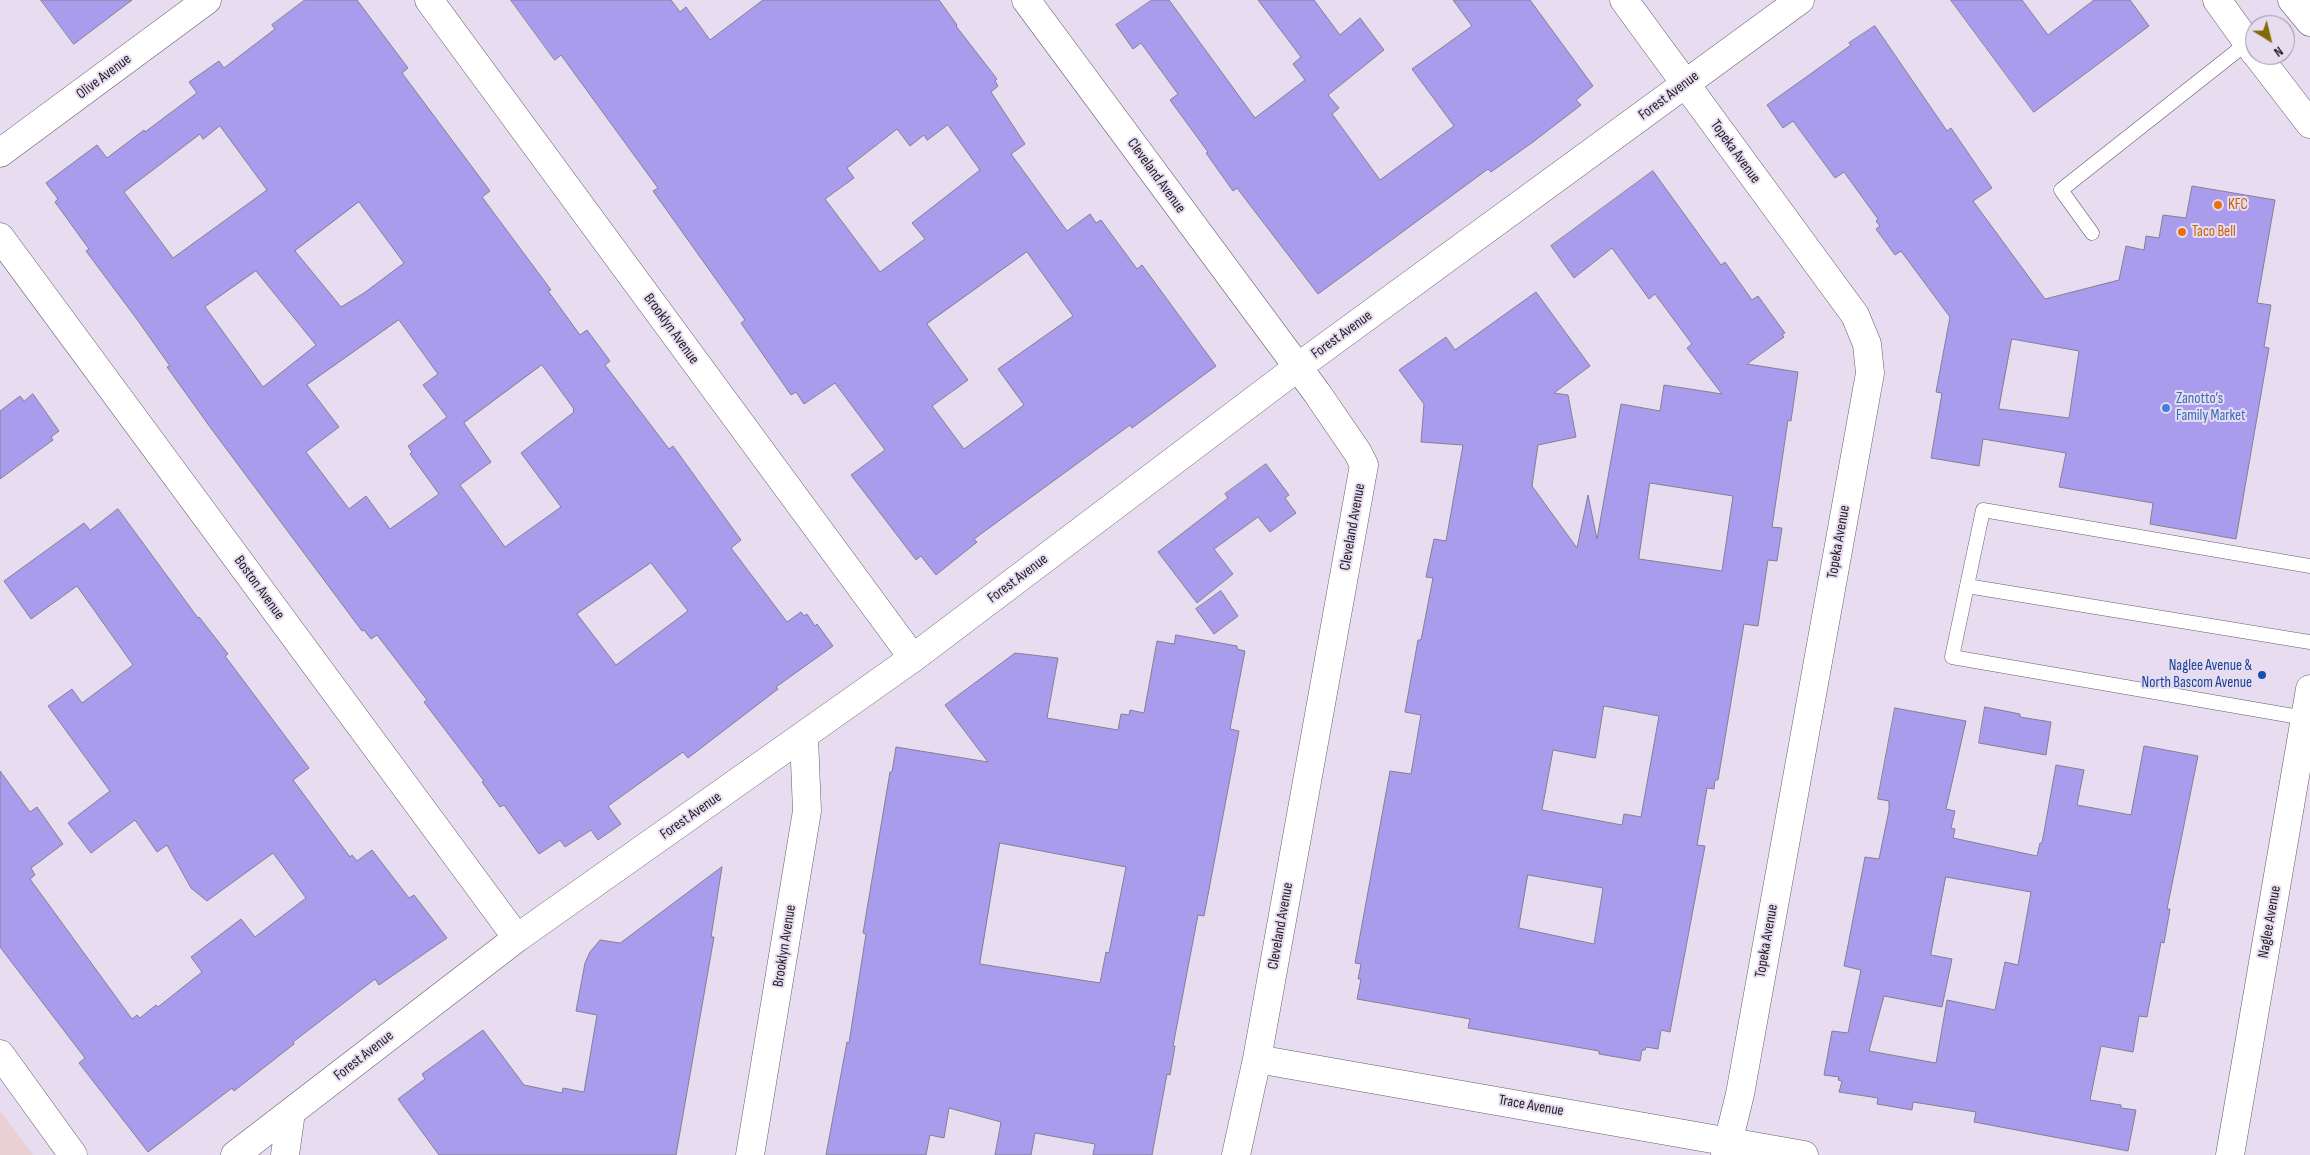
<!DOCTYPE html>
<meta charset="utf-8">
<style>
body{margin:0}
#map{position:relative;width:2310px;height:1155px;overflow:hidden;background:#e8ddf0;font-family:"Sofia Sans Condensed",sans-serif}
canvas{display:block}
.north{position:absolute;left:2245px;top:15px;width:50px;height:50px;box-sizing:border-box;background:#e8ddf0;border:1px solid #98909e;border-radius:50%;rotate:144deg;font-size:14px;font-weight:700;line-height:20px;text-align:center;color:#201c23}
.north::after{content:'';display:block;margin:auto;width:18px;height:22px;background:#826a04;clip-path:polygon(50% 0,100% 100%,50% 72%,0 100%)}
</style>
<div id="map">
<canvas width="2310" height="1155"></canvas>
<div class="north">N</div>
</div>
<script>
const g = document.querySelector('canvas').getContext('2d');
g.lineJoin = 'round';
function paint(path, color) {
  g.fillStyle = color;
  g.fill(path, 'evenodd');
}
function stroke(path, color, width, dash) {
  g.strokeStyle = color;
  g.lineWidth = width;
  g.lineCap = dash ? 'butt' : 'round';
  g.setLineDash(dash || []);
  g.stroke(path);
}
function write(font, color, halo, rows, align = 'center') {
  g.font = font + ' "Sofia Sans Condensed",sans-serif';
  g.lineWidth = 4;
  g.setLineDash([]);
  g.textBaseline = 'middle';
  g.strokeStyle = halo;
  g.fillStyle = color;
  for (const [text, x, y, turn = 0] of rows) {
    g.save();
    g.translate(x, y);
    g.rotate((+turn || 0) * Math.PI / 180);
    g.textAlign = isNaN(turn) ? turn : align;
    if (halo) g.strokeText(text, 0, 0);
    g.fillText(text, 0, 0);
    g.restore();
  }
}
paint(new Path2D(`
 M 0,1110 L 33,1155 L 0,1155 Z`), '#ebd0d3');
const building = new Path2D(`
 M 41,0 L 132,0 L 74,44 Z
 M 305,0 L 357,0 L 408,68 L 402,73 L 490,191 L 482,197 L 551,290 L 548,291 L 580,335 L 587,330 L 610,361 L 605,365 L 669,449 L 673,446 L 741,540 L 731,548 L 787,622 L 801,612 L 804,616 L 807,614 L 815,626 L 817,624 L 833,646 L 776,687 L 778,689 L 688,758 L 683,752 L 608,806 L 621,824 L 598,840 L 591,830 L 565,847 L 560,840 L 539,854 L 504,805 L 500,807 L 482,782 L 484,781 L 424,702 L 427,700 L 377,635 L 371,639 L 364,630 L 362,631 L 210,427 L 167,367 L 170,366 L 136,318 L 86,251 L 89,249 L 55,202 L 58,199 L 46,183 L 97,145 L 107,158 L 144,130 L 145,132 L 197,93 L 189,82 L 219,61 L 224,68 L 275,29 L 272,25 ZM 220,126 L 267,190 L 173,258 L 124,192 L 200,134 L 203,139 ZM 359,202 L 404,263 L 364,293 L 341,307 L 295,251 ZM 256,271 L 316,345 L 263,387 L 205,307 ZM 399,320 L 438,374 L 423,385 L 447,417 L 408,446 L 412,452 L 410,454 L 439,494 L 390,529 L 366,496 L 349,509 L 306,452 L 339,427 L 307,385 ZM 542,365 L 574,409 L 573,410 L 574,412 L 521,453 L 561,507 L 505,547 L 460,485 L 491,462 L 464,423 ZM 651,563 L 688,611 L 616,665 L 577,614 Z
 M 511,0 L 671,0 L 680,12 L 686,7 L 710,40 L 763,0 L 939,0 L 957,25 L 956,26 L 997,79 L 995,81 L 998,86 L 991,92 L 1025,144 L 1011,154 L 1067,231 L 1090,214 L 1096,223 L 1101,220 L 1137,269 L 1142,265 L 1216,366 L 1132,428 L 1130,425 L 974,539 L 977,542 L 936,575 L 921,556 L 916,560 L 851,475 L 885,450 L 835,383 L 804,404 L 796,392 L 791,395 L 741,323 L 745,320 L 653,191 L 658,188 L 561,55 L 555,60 ZM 948,125 L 980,170 L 912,223 L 925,239 L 880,272 L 825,199 L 854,178 L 847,168 L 897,129 L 910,146 L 924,135 L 927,140 ZM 1027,252 L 1073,316 L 998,369 L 1024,405 L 964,449 L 932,406 L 968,380 L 927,324 Z
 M 1152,0 L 1169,0 L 1255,118 L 1305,80 L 1293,64 L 1301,57 L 1258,0 L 1314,0 L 1340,35 L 1360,18 L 1384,50 L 1328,95 L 1339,108 L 1332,114 L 1380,180 L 1454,126 L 1412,69 L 1472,26 L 1453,0 L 1530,0 L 1593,86 L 1576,100 L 1581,105 L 1533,142 L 1491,172 L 1488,169 L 1318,294 L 1237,188 L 1233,191 L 1206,153 L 1208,152 L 1170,100 L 1178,94 L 1141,43 L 1133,49 L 1116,25 Z
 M 1951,0 L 2022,0 L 2048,35 L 2094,0 L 2130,0 L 2149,26 L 2034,112 Z
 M 1875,26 L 1947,131 L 1951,128 L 1992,188 L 1973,201 L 2045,299 L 2119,280 L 2126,246 L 2144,250 L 2146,236 L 2159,238 L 2163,215 L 2186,218 L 2192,186 L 2275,200 L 2257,303 L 2271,305 L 2264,347 L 2269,348 L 2236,539 L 2150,524 L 2153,503 L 2059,487 L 2066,453 L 1983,439 L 1979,466 L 1931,458 L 1942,393 L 1936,392 L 1950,317 L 1901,251 L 1895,255 L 1876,229 L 1880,226 L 1876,221 L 1878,219 L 1844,172 L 1835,178 L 1793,121 L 1783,128 L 1767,105 L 1851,45 L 1849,43 ZM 2012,339 L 2079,351 L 2069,418 L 1999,409 Z
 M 1653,171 L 1721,265 L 1725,262 L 1752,300 L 1758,296 L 1785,333 L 1782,334 L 1784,337 L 1747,364 L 1798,372 L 1791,421 L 1788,420 L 1772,527 L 1782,528 L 1777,561 L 1768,560 L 1758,626 L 1744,624 L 1718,780 L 1715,780 L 1714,789 L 1707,788 L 1697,845 L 1705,846 L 1670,1032 L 1661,1030 L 1658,1049 L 1646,1047 L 1645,1050 L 1642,1050 L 1640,1061 L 1599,1054 L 1599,1051 L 1468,1028 L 1470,1019 L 1357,999 L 1361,979 L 1358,979 L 1361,964 L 1355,963 L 1390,771 L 1411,774 L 1421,715 L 1405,712 L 1418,640 L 1421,640 L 1433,578 L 1426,577 L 1434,539 L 1446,541 L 1463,445 L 1421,442 L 1424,404 L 1399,370 L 1446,337 L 1455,350 L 1536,292 L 1590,366 L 1554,393 L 1568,395 L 1576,437 L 1538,445 L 1532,486 L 1577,548 L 1588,495 L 1597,539 L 1621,404 L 1660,411 L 1664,385 L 1722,394 L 1687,348 L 1692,344 L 1655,294 L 1649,299 L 1612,248 L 1574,278 L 1551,246 ZM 1650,483 L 1733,496 L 1722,571 L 1639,559 ZM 1604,706 L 1659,716 L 1641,817 L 1624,814 L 1622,825 L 1542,810 L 1553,750 L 1595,758 ZM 1528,875 L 1603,888 L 1594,944 L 1519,928 Z
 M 33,394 L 59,431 L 51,437 L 53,440 L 0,479 L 0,411 L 20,396 L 24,401 Z
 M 1266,464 L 1289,495 L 1285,498 L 1296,513 L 1270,532 L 1258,517 L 1214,549 L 1233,574 L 1197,603 L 1158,552 L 1228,498 L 1225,494 Z
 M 118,509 L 198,618 L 199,617 L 228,654 L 225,656 L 309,768 L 293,780 L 350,857 L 352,855 L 357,861 L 372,850 L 409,898 L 414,895 L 447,938 L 379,985 L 375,979 L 293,1042 L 294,1044 L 234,1091 L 232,1088 L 148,1152 L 79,1063 L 85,1058 L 0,947 L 0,771 L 30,812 L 37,807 L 63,844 L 31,868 L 35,875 L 30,879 L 132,1019 L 137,1015 L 140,1018 L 156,1005 L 158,1007 L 202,972 L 191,957 L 241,919 L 255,937 L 306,898 L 273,853 L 207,901 L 191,888 L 167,845 L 157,852 L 135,820 L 91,853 L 68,823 L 110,791 L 48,706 L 72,689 L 82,703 L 133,665 L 77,586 L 31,619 L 4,581 L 84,523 L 90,530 Z
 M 1221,591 L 1238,616 L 1214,634 L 1196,609 Z
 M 1176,635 L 1237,646 L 1237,649 L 1245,651 L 1230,729 L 1239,731 L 1204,916 L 1198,915 L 1173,1046 L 1175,1046 L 1170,1075 L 1167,1074 L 1152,1155 L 1093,1155 L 1095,1144 L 1035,1133 L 1031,1155 L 995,1155 L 1001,1122 L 949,1108 L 944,1138 L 930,1135 L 926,1155 L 826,1155 L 847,1042 L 849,1043 L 866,934 L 863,933 L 890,772 L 892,772 L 896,747 L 988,762 L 945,705 L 1015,653 L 1058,658 L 1047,718 L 1118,730 L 1121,714 L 1129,715 L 1130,710 L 1144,713 L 1157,641 L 1174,644 ZM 1000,843 L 1126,867 L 1109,953 L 1106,952 L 1100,983 L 980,964 Z
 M 1985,707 L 2020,714 L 2020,717 L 2051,722 L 2046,755 L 1979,743 Z
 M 1895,708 L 1966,721 L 1946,809 L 1955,811 L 1951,828 L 1955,829 L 1953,838 L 2037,856 L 2040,843 L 2042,843 L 2056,765 L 2084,770 L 2077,805 L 2131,815 L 2144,746 L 2198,756 L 2167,909 L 2170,909 L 2164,943 L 2161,942 L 2147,1017 L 2139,1016 L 2133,1052 L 2101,1046 L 2090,1100 L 2121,1105 L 2121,1108 L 2136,1110 L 2128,1151 L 1974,1122 L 1976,1112 L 1913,1102 L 1912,1110 L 1877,1104 L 1878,1098 L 1839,1092 L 1842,1081 L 1838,1080 L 1839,1077 L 1824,1075 L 1832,1031 L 1848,1033 L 1861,970 L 1844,966 L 1865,857 L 1879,859 L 1889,810 L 1889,801 L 1878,799 ZM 1946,877 L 2031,892 L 2018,965 L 2005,962 L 1995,1010 L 1947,1000 L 1936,1063 L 1869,1051 L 1884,996 L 1942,1007 L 1952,959 L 1931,955 Z
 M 722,867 L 711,937 L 714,937 L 676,1155 L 439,1155 L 398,1099 L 425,1079 L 422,1074 L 483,1030 L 524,1085 L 562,1093 L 563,1088 L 584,1092 L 597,1015 L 576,1011 L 585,963 L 590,952 L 600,940 L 620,943 Z`);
paint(building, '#a99cec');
stroke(building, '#828093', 1);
const lane = new Path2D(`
 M 2092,233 L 2061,190 L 2247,43
 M 1967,586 L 2310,642
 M 2305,718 L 1952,657 L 1983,510 L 2310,566`);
const street = new Path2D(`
 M 429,0 L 913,658
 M 1026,0 L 1317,393 L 1358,453 L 1364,465 L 1257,1059 L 1236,1155
 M 1624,0 L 1855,315 L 1867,344 L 1870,373 L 1740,1094 L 1725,1155
 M 0,153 L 207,0
 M 0,237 L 517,938
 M 0,1054 L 73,1155
 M 1257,1059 L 1804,1155
 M 235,1155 L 517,938 L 913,658 L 1298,367 L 1800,0
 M 285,1155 L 291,1112
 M 750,1155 L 807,811 L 804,737`);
const secondary = new Path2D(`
 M 2230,1155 L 2310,689`);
const primary = new Path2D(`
 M 2217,0 L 2255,53
 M 2292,0 L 2310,22
 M 2257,55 L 2310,124`);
stroke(lane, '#655b6b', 15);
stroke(street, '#655b6b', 29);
stroke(secondary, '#655b6b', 29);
stroke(primary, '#655b6b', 29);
stroke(lane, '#fff', 14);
stroke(street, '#fff', 28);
stroke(secondary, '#fff', 28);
stroke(primary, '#fff', 28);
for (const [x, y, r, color] of [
 [2218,205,5,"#e8710a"],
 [2182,232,5,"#e8710a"],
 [2166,408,5,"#3f7fe0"],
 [2262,675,5,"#1a4fb4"]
]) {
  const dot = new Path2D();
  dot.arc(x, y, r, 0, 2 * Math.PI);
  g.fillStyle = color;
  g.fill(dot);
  stroke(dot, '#e8ddf0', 2);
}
write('15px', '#201c23', '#e8ddf0', [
 ["Olive Avenue",104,77,-37],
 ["Forest Avenue",1669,96,-37],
 ["Topeka Avenue",1735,152,54],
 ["Cleveland Avenue",1156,176,54],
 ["Brooklyn Avenue",671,329,54],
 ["Forest Avenue",1342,335,-36],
 ["Cleveland Avenue",1353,527,-80],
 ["Topeka Avenue",1839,542,-80],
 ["Forest Avenue",1018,579,-37],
 ["Boston Avenue",259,588,54],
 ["Forest Avenue",691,816,-35],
 ["Naglee Avenue",2270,922,-80],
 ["Cleveland Avenue",1281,926,-80],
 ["Topeka Avenue",1767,941,-80],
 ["Brooklyn Avenue",785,946,-81],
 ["Forest Avenue",364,1056,-38],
 ["Trace Avenue",1531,1106,10]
]);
write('15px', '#c56008', '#e8ddf0', [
 ["KFC",2228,205],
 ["Taco Bell",2192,232]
], 'left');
write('15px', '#366cbe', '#e8ddf0', [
 ["Zanotto’s",2176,399],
 ["Family Market",2176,416]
], 'left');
write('15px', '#164399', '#e8ddf0', [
 ["Naglee Avenue &",2252,666],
 ["North Bascom Avenue",2252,683]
], 'right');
</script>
